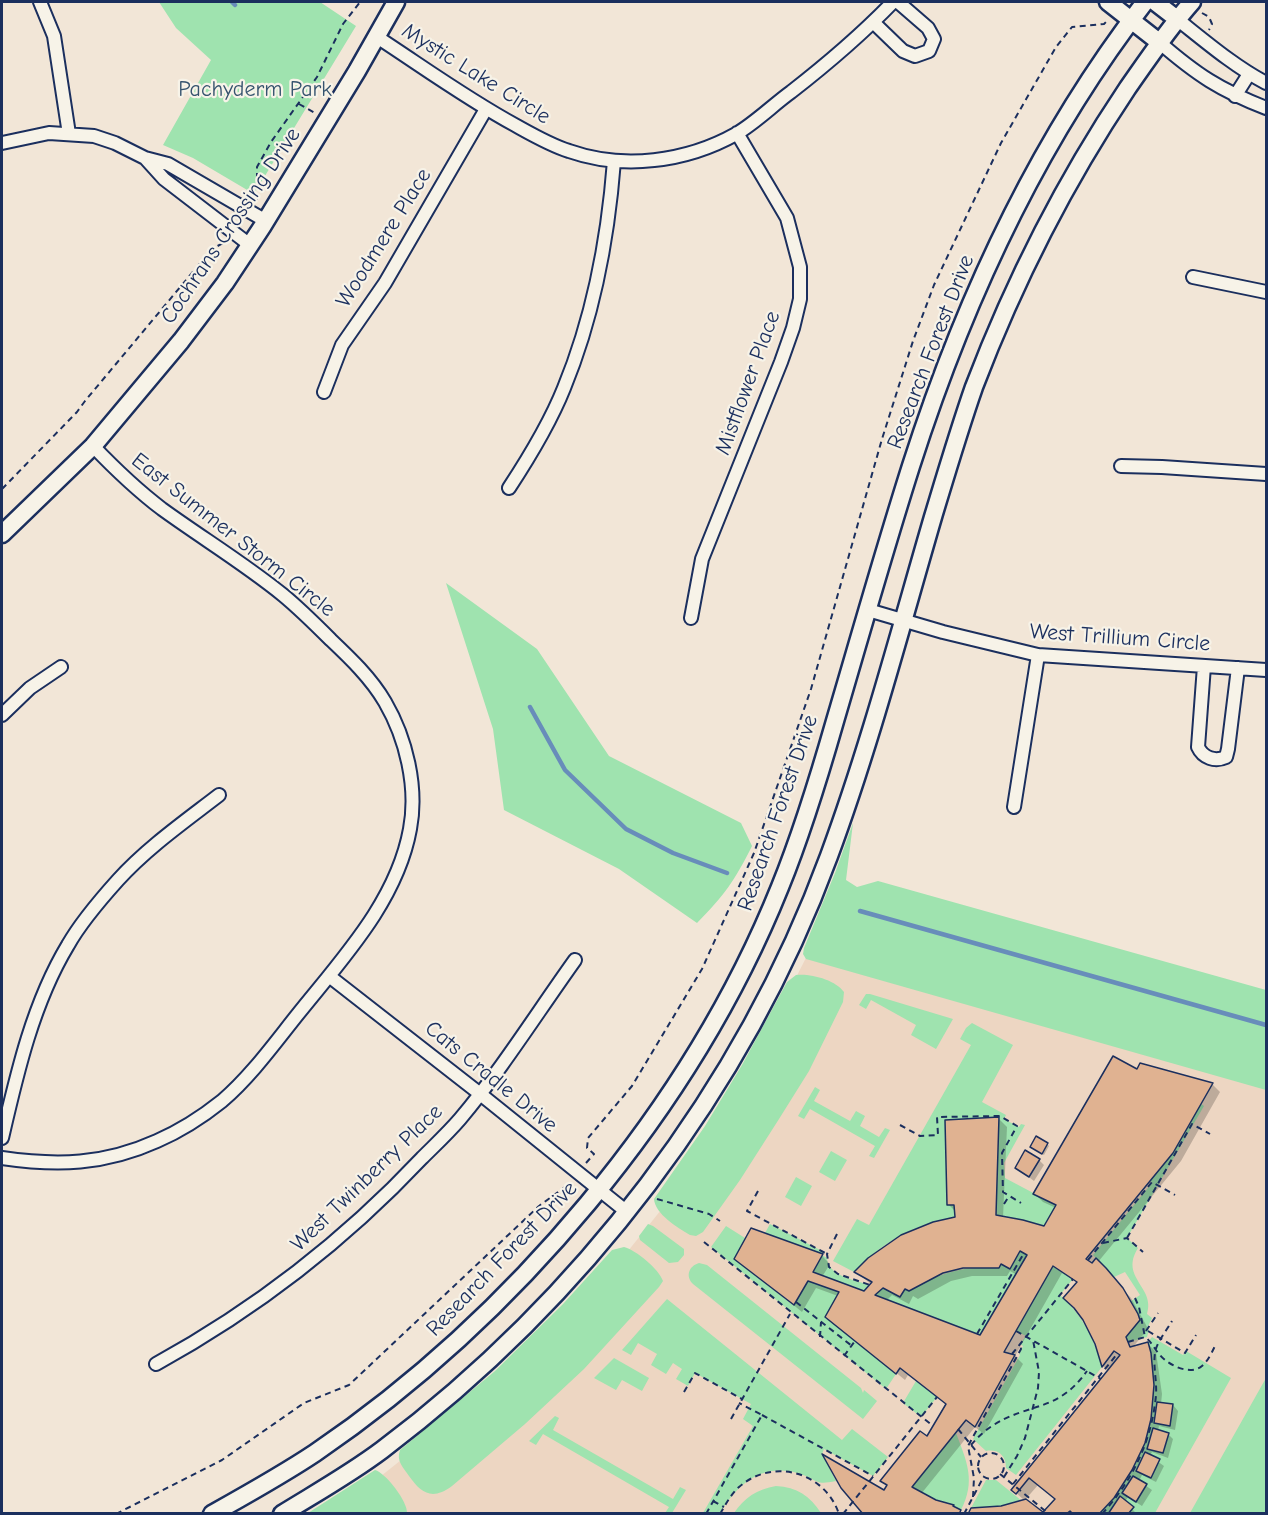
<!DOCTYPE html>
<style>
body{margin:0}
#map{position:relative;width:1268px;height:1515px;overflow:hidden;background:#f2e6d7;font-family:"Comic Neue",sans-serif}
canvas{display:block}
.frame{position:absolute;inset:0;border:3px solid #1b2f5e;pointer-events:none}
</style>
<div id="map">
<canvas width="1268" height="1515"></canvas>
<div class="frame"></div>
</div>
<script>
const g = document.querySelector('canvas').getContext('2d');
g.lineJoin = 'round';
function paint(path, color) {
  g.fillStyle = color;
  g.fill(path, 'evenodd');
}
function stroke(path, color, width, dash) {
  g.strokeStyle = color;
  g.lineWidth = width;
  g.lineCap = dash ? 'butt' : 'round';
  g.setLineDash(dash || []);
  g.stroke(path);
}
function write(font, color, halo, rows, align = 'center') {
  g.font = font + ' "Comic Neue",sans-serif';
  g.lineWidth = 4.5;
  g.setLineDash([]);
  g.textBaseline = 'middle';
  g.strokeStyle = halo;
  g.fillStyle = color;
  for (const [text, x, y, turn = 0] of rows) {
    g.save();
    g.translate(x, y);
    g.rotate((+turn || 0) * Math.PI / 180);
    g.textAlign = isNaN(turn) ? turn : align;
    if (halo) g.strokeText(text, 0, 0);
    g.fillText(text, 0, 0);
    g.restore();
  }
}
paint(new Path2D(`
 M 816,938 L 1266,1074 L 1266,1513 L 326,1514 L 366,1488 L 470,1405 L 628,1251 L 661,1210 L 772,1025 Z`), '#edd6c2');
paint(new Path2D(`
 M 159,2 L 320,2 L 356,26 L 254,194 L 193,158 L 163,145 L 211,60 L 176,28 Z
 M 446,583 L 537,649 L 609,756 L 741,823 L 752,846 C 735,880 724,896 697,923 L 619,869 L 504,810 L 493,729 Z
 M 853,823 L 846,880 L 857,887 L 878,881 L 1266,990 L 1266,1090 L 806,959 L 803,954 L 804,948 L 835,873 Z
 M 796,975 C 810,973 836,980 844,992 L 843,1002 L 809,1071 L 779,1119 L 740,1180 L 703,1232 L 696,1236 L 690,1235 C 678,1228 655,1214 654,1199 L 705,1126 L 742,1065 L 787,982 Z
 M 866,994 L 870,994 L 953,1019 L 936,1049 L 911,1035 L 916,1025 L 871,1000 L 866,1009 L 859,1005 Z
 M 972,1023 L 1013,1045 L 982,1102 L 1006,1115 L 1004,1119 L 1019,1127 L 1021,1124 L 1025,1125 L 1004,1163 L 1005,1178 L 1056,1205 L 1044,1226 L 1023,1220 L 996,1215 L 999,1118 L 945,1120 L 947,1205 L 954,1205 L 955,1217 C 915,1224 881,1243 854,1272 L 833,1261 L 857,1219 L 869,1225 L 971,1045 L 960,1039 L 966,1028 Z
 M 815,1087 L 820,1090 L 814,1101 L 850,1121 L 856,1111 L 865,1116 L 860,1126 L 879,1137 L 885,1128 L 890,1130 L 874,1158 L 869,1156 L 875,1146 L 810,1109 L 804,1119 L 798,1116 Z
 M 1201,1104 L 1204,1106 L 1127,1238 L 1138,1248 C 1119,1278 1156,1287 1147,1314 L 1152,1318 L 1147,1328 L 1149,1330 L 1147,1337 L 1128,1342 L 1126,1337 L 1140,1320 L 1131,1301 L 1140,1295 L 1125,1272 L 1114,1277 L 1093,1255 L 1152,1183 L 1150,1180 Z
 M 831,1151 L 847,1160 L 835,1181 L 819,1172 Z
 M 796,1177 L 812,1186 L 801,1206 L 785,1197 Z
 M 648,1224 L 653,1226 L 684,1249 L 684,1255 L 678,1262 L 669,1263 L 640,1240 L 639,1236 Z
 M 770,1224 L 824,1252 L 823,1254 L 765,1233 Z
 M 726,1226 L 745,1238 L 734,1259 L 793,1305 L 808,1281 L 839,1292 L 825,1317 L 896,1374 L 886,1389 L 711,1247 Z
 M 624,1247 C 636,1250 659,1269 663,1281 L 659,1287 L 584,1369 L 525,1424 L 452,1486 C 432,1501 421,1493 409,1476 C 403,1467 396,1461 400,1450 L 495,1371 L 563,1304 L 612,1250 Z
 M 1020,1251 L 1027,1255 L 980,1335 L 875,1295 L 883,1288 L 905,1289 L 909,1291 C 939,1273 963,1265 998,1268 L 1001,1264 L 1009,1268 Z
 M 822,1255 L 827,1258 C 828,1276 855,1280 870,1285 L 864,1291 L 813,1272 Z
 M 699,1263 L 707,1265 L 861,1388 L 863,1393 L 864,1390 L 877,1401 L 863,1419 L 693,1284 C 685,1276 689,1266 699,1263 Z
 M 1053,1266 L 1073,1279 L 1060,1295 C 1083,1316 1094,1338 1102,1367 L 1016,1475 L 1006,1468 C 1006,1455 998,1449 986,1451 L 973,1439 L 1020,1355 L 1019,1354 L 1023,1346 L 1020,1344 L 1026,1336 L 1016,1331 Z
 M 667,1299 L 842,1440 L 852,1429 L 888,1457 L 873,1476 L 824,1449 L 822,1454 L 836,1481 C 813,1486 818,1479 797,1473 C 761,1463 737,1485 720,1513 L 703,1513 L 753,1426 L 743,1419 L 751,1404 L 695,1373 L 688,1386 L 676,1379 L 682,1369 L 673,1363 L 666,1374 L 651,1365 L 657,1354 L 638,1343 L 631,1355 L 622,1350 Z
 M 1152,1337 L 1183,1355 L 1186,1351 L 1231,1378 L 1155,1513 L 1128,1513 L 1120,1496 L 1108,1513 L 1099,1514 C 1145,1468 1163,1405 1148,1342 Z
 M 614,1358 L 649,1378 L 642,1391 L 622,1380 L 616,1390 L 594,1378 Z
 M 1266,1378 L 1266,1513 L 1190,1513 Z
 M 916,1381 L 937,1397 L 921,1417 L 903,1403 Z
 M 555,1416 L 559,1418 L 553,1430 L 673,1499 L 680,1487 L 686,1490 L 672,1513 L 665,1513 L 669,1507 L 543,1434 L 536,1445 L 529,1441 Z
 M 956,1433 C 967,1462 976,1481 961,1510 L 953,1506 L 953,1505 L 936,1500 L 912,1487 Z
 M 375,1470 C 386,1473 408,1502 407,1513 L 308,1513 Z
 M 986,1480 L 996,1480 L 1022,1501 L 1001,1506 L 971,1508 Z
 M 776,1486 C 797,1487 810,1496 821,1513 L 734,1513 C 744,1498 757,1489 776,1486 Z`), '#9fe3af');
paint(new Path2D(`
 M 1113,1058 L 1137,1071 L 1141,1065 L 1212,1084 L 1220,1092 L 1181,1161 L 1098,1262 L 1131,1298 L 1145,1323 L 1148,1329 L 1132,1348 L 1148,1344 L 1156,1352 L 1162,1394 L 1161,1404 L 1173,1405 L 1178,1411 L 1175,1430 L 1159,1426 L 1158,1431 L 1168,1434 L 1173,1439 L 1168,1458 L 1152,1452 L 1150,1456 L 1164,1466 L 1156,1482 L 1142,1475 L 1139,1481 L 1152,1490 L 1142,1506 L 1128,1497 L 1125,1502 L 1137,1514 L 1044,1514 L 1056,1500 L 1038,1485 L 1025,1500 L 1043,1514 L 970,1514 L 972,1509 L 1002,1507 L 1025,1501 L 1013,1490 L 1109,1372 L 1103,1366 L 1097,1343 L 1084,1319 L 1065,1298 L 1078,1283 L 1062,1273 L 1015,1356 L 1023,1364 L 984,1434 L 975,1427 L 921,1494 L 953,1506 L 962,1514 L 867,1514 L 846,1492 L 826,1458 L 885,1493 L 888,1487 L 882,1481 L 920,1433 L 928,1438 L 947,1405 L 908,1375 L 905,1380 L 827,1316 L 838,1296 L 816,1288 L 802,1312 L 736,1258 L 751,1230 L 822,1256 L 830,1264 L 822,1277 L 865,1293 L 872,1285 L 856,1272 L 869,1259 L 901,1237 L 934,1223 L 956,1218 L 956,1212 L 948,1204 L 946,1121 L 999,1119 L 1007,1127 L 1003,1218 L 1045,1228 L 1056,1208 L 1043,1202 L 1035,1194 ZM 1010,1271 L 1017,1275 L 981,1337 L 886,1301 L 892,1295 L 909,1304 L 913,1296 L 918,1299 L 951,1281 L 972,1276 L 1007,1276 Z
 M 1047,1144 L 1049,1146 L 1044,1155 L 1034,1149 Z
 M 1039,1160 L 1044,1165 L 1034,1181 L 1017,1168 Z`), '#0003');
stroke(new Path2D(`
 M 232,2 L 235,5
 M 530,707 L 565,770 L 626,829 L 673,853 L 727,873
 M 860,911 L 1266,1025`), '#688dba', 4.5);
const building = new Path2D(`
 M 1113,1056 L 1137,1069 L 1140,1063 L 1213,1083 L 1173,1153 L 1086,1259 L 1092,1263 L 1096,1258 L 1106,1268 L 1123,1288 L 1138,1314 L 1140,1320 L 1126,1337 L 1130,1347 L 1148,1342 L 1151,1353 L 1154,1385 L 1151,1419 L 1145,1443 L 1132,1470 L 1114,1498 L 1099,1514 L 1073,1514 L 1070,1511 L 1066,1514 L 968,1514 L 971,1508 L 1001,1506 L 1026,1499 L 1043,1512 L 1055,1499 L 1029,1478 L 1016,1494 L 1011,1490 L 1120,1355 L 1114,1351 L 1102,1367 L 1095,1344 L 1083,1320 L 1074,1308 L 1063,1298 L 1077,1282 L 1053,1266 L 1004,1352 L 1015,1355 L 975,1427 L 966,1420 L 912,1487 L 936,1500 L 954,1505 L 953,1506 L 961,1510 L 959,1514 L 863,1514 L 841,1488 L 822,1454 L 884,1490 L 887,1485 L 880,1481 L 920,1431 L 927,1436 L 946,1404 L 900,1368 L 896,1374 L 825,1317 L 839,1292 L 808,1281 L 794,1305 L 734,1259 L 751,1228 L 823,1254 L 813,1272 L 864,1291 L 872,1282 L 854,1272 L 868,1258 L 901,1235 L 933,1222 L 955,1217 L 954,1205 L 947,1205 L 945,1120 L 999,1117 L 996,1215 L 1023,1220 L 1044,1226 L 1056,1205 L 1033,1194 ZM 1020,1251 L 1027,1255 L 980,1335 L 875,1295 L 883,1288 L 900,1297 L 905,1289 L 909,1291 L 943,1273 L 963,1268 L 999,1268 L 1001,1264 L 1010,1269 Z
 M 1036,1136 L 1048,1143 L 1042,1154 L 1030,1147 Z
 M 1025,1150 L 1040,1159 L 1029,1177 L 1015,1168 Z
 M 1157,1402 L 1173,1404 L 1170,1426 L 1154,1423 Z
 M 1153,1428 L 1169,1433 L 1163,1453 L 1147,1449 Z
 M 1145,1452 L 1160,1459 L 1151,1478 L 1136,1471 Z
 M 1133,1476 L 1147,1484 L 1136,1502 L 1122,1493 Z
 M 1120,1496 L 1134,1507 L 1128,1514 L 1108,1514 Z`);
paint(building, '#e0b291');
stroke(building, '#1b2f5e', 1.5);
const street = new Path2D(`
 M 40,2 L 54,36 L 69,134
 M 1177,19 C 1206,42 1234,66 1266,83
 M 873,22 L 903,51 L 915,56 L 929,51 L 934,39 L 928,28 L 898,2
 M 377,37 C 423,67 467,99 515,125 C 533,135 550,145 569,151 C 623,170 686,162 736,134 C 755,123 773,105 791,92 C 827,64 862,34 893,2
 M 1159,42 C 1197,75 1220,90 1266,108
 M 1235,96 L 1249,74
 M 2,143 L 49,133 L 94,136 L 115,143 L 145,158 L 168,164 L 266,221
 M 145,158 L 164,179 L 250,245
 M 1193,277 L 1266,292
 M 324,392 L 342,345 L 385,283 L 486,109
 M 1121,466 L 1162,467 L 1266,474
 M 509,488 C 530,456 550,423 564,388 C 594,315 608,239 614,161
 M 868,610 L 943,632 L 1038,655 L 1266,670
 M 691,618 L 702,559 L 781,362 L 793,328 L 800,299 L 800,267 L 787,218 L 737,133
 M 1204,666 L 1198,747 C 1203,758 1215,762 1226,757 L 1228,749 L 1238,668
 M 2,715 L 30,688 L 61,667
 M 1014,807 L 1038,655
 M 329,976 L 479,1093 L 627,1212
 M 2,1138 C 17,1073 33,1003 68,945 C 81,922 100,900 118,880 C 147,848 184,822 219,795
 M 2,1158 C 57,1166 104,1165 157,1141 C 180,1131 202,1117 222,1101 C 251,1076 274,1044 298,1014 C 342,959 397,901 410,829 C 418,787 406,738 385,702 C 371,678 350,658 331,640 C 315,624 300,609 283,595 C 245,564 202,538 162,509 C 137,490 115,469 93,446
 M 156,1364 C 256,1309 344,1241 422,1158 C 435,1145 448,1133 460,1119 C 502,1069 537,1013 575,960`);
const secondary = new Path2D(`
 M 1108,2 L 1159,42
 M 1155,2 L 1177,19
 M 2,534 L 93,446 L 181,341 L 225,283 L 262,227 L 357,71 L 396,2
 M 212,1514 C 246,1495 282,1475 315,1453 C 512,1319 691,1109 780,887 C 802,833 819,777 835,721 C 860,636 884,551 911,466 C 964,300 1038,140 1145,2
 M 282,1514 C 316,1493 350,1474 382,1450 C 581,1300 743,1090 829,856 C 870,745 900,630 933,517 C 946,474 959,430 974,387 C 1014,282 1064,183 1127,89 C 1148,59 1168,29 1192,2`);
stroke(street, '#1b2f5e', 16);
stroke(secondary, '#1b2f5e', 21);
stroke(new Path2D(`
 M 1202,13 L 1209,17 L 1212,24 L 1209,30
 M 299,104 L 315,113
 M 257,200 L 257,167 L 271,142 L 317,77 L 343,24 L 360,2
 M 2,489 L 77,412 L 85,401 L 212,249 L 225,242
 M 900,1125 L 920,1136 L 938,1135 L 937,1117 L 1000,1116 L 1017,1126 L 1002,1153 L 1003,1192 L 1021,1203
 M 586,1163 L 594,1154 L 587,1148 L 588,1138 L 632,1086 L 702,969 L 754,853 L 811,689 L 882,439 L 913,341 L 934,285 L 1001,143 L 1056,47 L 1072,27 L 1104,24 L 1108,20
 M 758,1191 L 747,1211 L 827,1254
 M 657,1199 L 709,1214 L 720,1221
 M 1004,1204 L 1009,1196
 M 837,1234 L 827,1254 L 829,1267 L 838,1274 L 870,1285
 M 1127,1238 L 1192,1124 L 1210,1134
 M 704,1242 L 933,1426
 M 1103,1243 L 1127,1238 L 1143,1252
 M 1088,1260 L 1152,1182 L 1175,1195
 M 1135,1298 L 1139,1307 L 1145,1337
 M 796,1302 L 852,1346
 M 1016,1331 L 1101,1379
 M 1146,1331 L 1158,1313
 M 1148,1331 L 1185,1353 L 1196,1335
 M 977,1334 L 1024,1253
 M 820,1337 L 821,1322
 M 1128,1342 L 1145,1337 C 1152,1342 1154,1349 1160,1355 C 1168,1365 1190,1376 1202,1366 C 1208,1361 1212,1352 1215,1346
 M 1012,1354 L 1073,1279
 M 844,1356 L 855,1341
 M 684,1392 L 695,1373 L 742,1399
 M 762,1415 L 873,1476
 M 731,1419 L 790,1314
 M 958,1429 L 981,1457
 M 971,1445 C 977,1438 984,1431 992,1426 C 1029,1402 1057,1413 1087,1371
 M978 1466a13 13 0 1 1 26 0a13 13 0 1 1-26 0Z
 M 1000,1474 L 1049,1514
 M 1004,1477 L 1017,1456 L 1025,1438 L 1038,1388 L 1039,1372 L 1033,1340
 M 1013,1484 L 1117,1354
 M 973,1497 L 974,1478 L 968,1446 L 1021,1349 L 1020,1344
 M 713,1501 L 724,1507
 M 116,1514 L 222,1460 L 304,1403 L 349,1385 L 539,1206 L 569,1184
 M 706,1514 L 762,1415 L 739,1403
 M 720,1514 C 726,1504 731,1494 739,1487 C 773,1457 825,1472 839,1514
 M 843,1514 L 937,1397
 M 964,1514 L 984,1476
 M 1102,1514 C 1133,1480 1152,1440 1156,1395 C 1157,1381 1153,1367 1155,1353 C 1156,1343 1167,1330 1172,1321`), '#1b2f5e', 2, [6, 4.5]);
stroke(street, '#f7f3e8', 12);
stroke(secondary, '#f7f3e8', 16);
write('22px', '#1b2f5e', '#f7f3e8', [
 ["Mystic Lake Circle",476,74,32],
 ["Cochrans Crossing Drive",231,226,-56],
 ["Woodmere Place",384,238,-58],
 ["Research Forest Drive",931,352,-69],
 ["Mistflower Place",748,383,-70],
 ["East Summer Storm Circle",233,535,38],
 ["West Trillium Circle",1120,638,4],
 ["Research Forest Drive",778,813,-71],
 ["Cats Cradle Drive",491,1077,39],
 ["West Twinberry Place",367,1178,-44],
 ["Research Forest Drive",502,1259,-46]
]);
write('22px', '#35536e', '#f7f3e8', [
 ["Pachyderm Park",255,90]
]);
</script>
